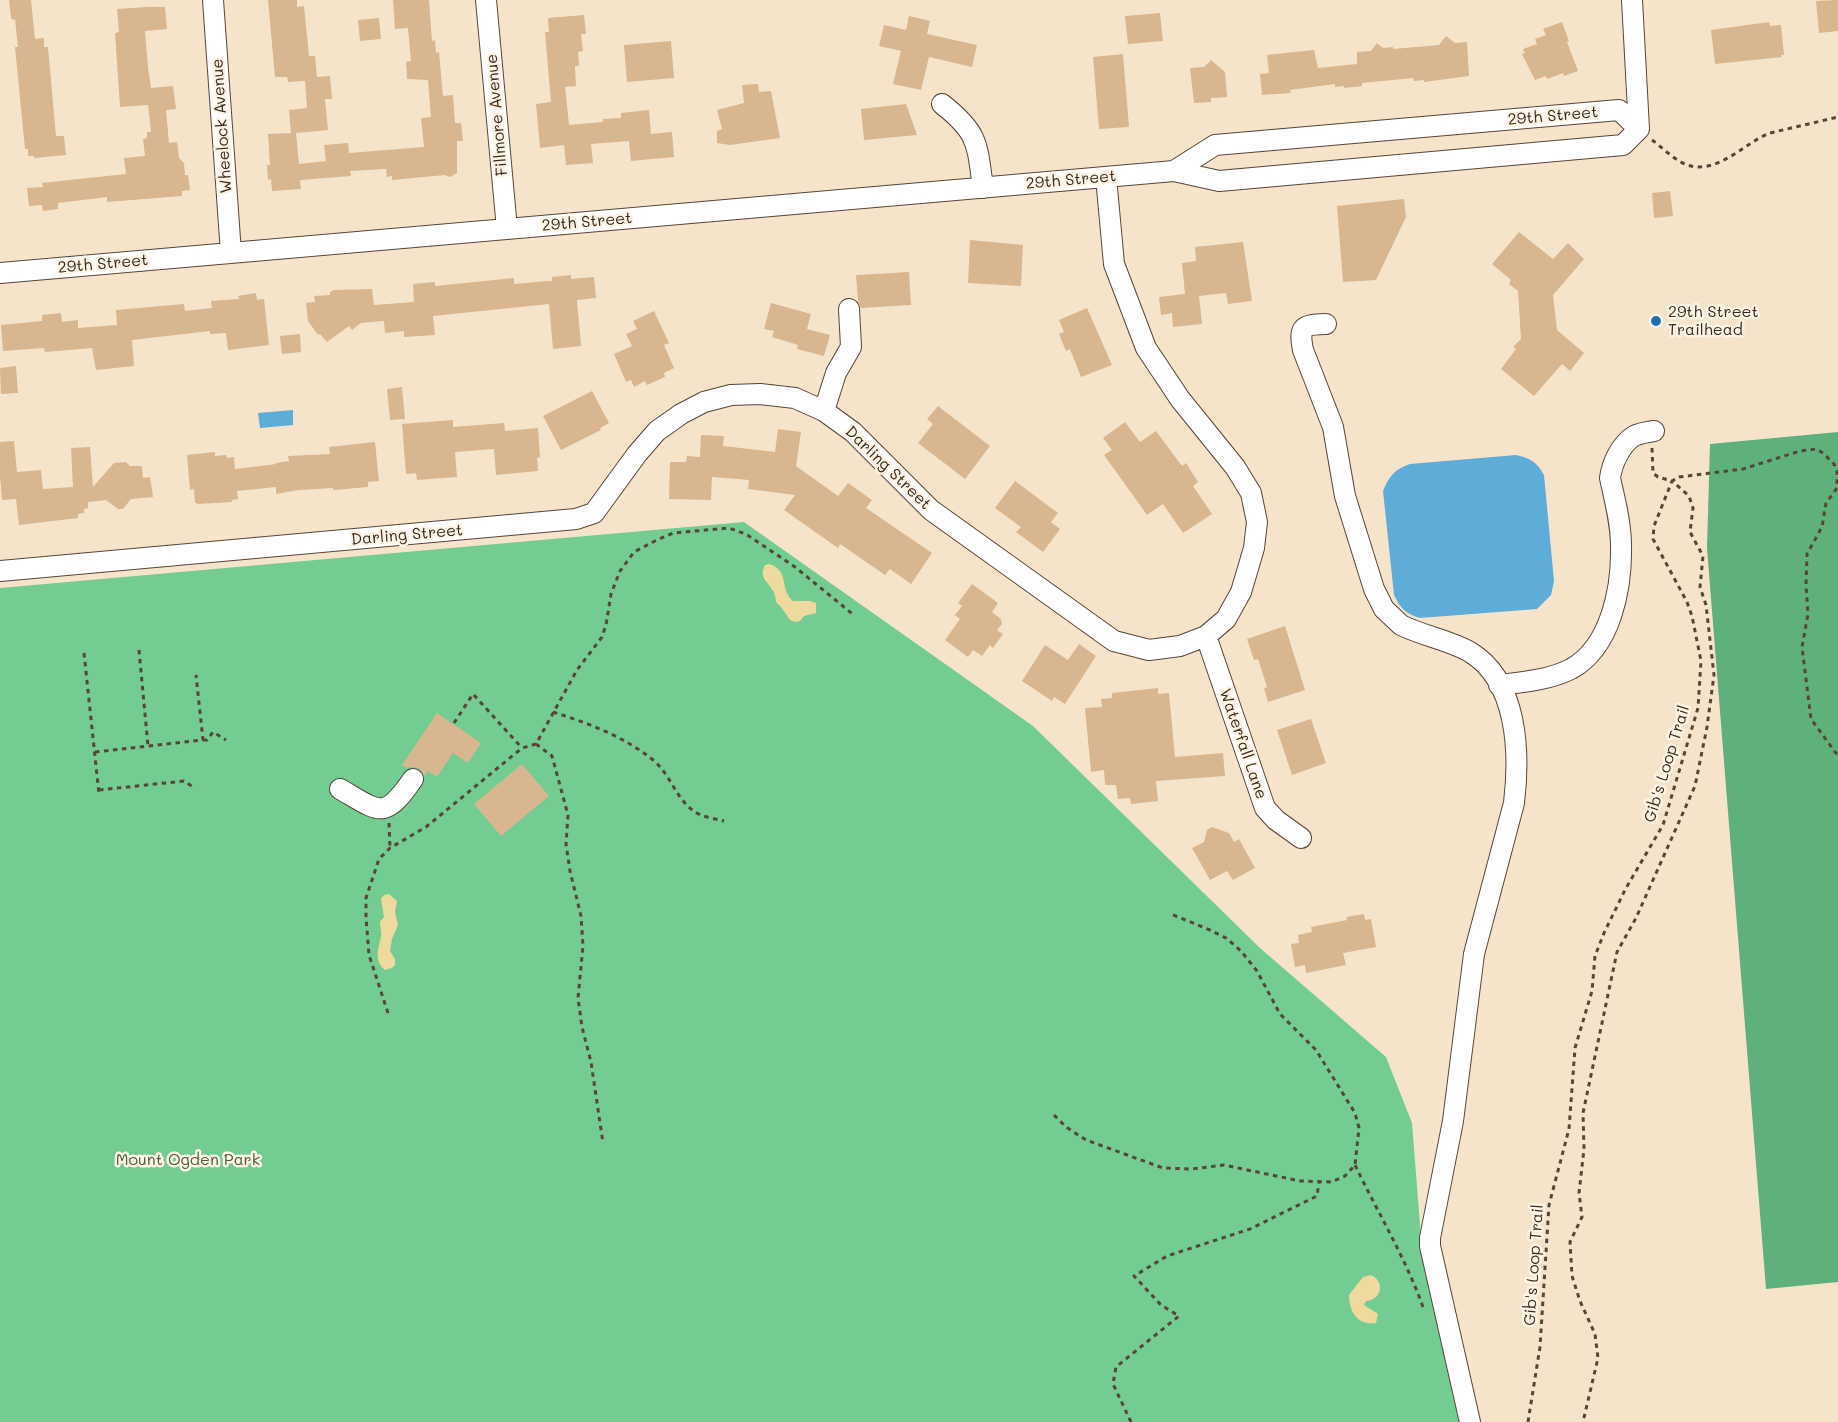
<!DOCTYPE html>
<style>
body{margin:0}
canvas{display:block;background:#f6e4ca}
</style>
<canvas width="1838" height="1422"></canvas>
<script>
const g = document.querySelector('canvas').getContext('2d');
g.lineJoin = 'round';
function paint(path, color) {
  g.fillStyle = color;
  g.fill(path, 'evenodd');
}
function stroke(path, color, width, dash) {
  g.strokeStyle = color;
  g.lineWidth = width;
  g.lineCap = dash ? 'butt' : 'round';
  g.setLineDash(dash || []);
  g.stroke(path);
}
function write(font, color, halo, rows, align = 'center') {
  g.font = font + ' Mali,sans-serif';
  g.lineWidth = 5;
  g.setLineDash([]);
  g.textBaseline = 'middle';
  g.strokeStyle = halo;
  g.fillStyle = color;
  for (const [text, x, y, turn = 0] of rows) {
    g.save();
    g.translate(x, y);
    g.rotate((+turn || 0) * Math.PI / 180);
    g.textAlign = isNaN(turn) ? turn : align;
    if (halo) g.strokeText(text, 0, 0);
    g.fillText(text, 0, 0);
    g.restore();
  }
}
paint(new Path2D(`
 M 744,522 L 1033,726 L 1260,948 L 1386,1057 L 1412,1123 L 1422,1250 L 1478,1422 L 0,1422 L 0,588 Z`), '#73cc92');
paint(new Path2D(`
 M 1838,432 L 1838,1282 L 1766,1289 L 1707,548 L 1710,444 Z`), '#5eb07c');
paint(new Path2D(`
 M 769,564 C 790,570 779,589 793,601 L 810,601 L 816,603 L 816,613 L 804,616 L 800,621 L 795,622 L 790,620 L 781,607 L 776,602 C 776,583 756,582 765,565 Z
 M 389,894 L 397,901 L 395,912 L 398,925 L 392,939 L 390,951 L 395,959 L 395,965 L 392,968 L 385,970 C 374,961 378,949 381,937 C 382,933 380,927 380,922 L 384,917 L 381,899 L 384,895 Z
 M 1371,1275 C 1386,1282 1381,1300 1366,1301 L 1364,1305 L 1378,1314 L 1376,1323 C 1358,1326 1349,1312 1349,1295 L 1363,1277 Z`), '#eeda9e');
paint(new Path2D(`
 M 293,410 L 293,425 L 260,428 L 258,413 Z
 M 1516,455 C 1530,458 1537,462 1544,475 L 1554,581 L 1551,595 L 1537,609 L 1420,618 C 1406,614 1400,608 1394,595 L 1383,491 C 1389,476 1395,469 1410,464 Z`), '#5dadd8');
paint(new Path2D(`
 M 9,0 L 31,0 L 35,39 L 44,38 L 44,47 L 48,47 L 56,136 L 64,136 L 66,155 L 34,158 L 34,156 L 28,156 L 28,149 L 25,149 L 15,47 L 18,47 L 15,19 L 12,20 L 11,17 Z
 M 268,0 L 297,0 L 297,7 L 304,6 L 309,56 L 315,56 L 317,77 L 330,76 L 332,99 L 325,99 L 328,130 L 296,133 L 299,164 L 326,161 L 324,145 L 348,143 L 349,153 L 424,147 L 421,118 L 431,117 L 428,80 L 407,79 L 406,62 L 411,61 L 408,28 L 395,29 L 393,0 L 429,0 L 432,41 L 435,40 L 436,53 L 439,52 L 443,96 L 453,95 L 455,123 L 461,123 L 463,141 L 457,141 L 457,173 L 450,177 L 445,175 L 392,180 L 392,176 L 387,177 L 386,169 L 350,171 L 351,176 L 300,180 L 301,189 L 272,191 L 271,179 L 268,180 L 267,165 L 270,165 L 268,134 L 291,133 L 289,110 L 307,108 L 305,81 L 288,82 L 287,77 L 275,77 Z
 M 1838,0 L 1838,31 L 1819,33 L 1816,1 Z
 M 147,7 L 165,7 L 167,29 L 145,31 L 148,67 L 151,88 L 173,86 L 176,109 L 166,110 L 169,143 L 177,142 L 179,158 L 184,163 L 185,175 L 188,175 L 190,190 L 182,191 L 182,196 L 107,202 L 107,197 L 58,203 L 58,209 L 43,211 L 42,205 L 29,206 L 27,188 L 43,187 L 42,183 L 126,174 L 124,158 L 145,156 L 143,139 L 147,138 L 147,132 L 151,132 L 148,105 L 120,107 L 115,33 L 119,32 L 117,9 Z
 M 1160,13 L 1163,41 L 1128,44 L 1125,16 Z
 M 584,15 L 586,34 L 581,34 L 583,51 L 578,52 L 579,66 L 575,66 L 576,86 L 565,87 L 569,125 L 603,122 L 603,119 L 621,118 L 621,113 L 649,110 L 651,134 L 672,132 L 674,157 L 631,161 L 629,141 L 591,144 L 593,163 L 566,165 L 564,145 L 540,148 L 536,104 L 551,102 L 545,32 L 549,32 L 548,18 Z
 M 909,16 L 930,21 L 927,34 L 977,45 L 972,67 L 929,57 L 921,90 L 893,84 L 901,51 L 879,46 L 884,25 L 906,30 Z
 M 379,18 L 381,39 L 360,41 L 358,20 Z
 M 1562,22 L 1569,41 L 1567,42 L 1578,71 L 1564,76 L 1563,73 L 1547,79 L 1546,76 L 1535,80 L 1522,54 L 1525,53 L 1523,49 L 1537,44 L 1535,39 L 1546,35 L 1543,29 Z
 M 1769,22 L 1770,26 L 1781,25 L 1784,55 L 1781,55 L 1782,57 L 1715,64 L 1711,30 Z
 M 1446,36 L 1455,43 L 1467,42 L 1469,76 L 1424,82 L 1424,80 L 1414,81 L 1413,78 L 1362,83 L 1362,86 L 1344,88 L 1344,86 L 1335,87 L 1335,84 L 1290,90 L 1291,93 L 1262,95 L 1260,74 L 1269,73 L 1267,55 L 1314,50 L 1318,68 L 1357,64 L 1357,52 L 1371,51 L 1377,43 L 1383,48 L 1393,47 L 1393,49 L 1439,45 Z
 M 671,41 L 674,78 L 627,82 L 624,45 Z
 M 1123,54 L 1129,127 L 1099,129 L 1093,57 Z
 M 1211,60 L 1225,72 L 1227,97 L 1211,98 L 1211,102 L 1194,103 L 1190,68 L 1204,67 Z
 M 758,84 L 759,92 L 771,91 L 780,138 L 730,145 L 717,143 L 717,131 L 722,129 L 717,110 L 744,103 L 742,85 Z
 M 906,104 L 917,135 L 864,140 L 861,109 Z
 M 1670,191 L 1673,216 L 1654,218 L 1652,193 Z
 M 1404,199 L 1406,217 L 1376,280 L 1343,282 L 1337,206 Z
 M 1519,232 L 1553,259 L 1568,243 L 1584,259 L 1553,295 L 1557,330 L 1584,353 L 1570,371 L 1562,364 L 1534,396 L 1501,369 L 1516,349 L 1513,347 L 1521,339 L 1518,291 L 1509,284 L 1511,280 L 1492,264 Z
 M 970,240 L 1023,245 L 1021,286 L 968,283 Z
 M 1243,242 L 1252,301 L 1228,304 L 1226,293 L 1199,296 L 1202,324 L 1173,327 L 1172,313 L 1161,315 L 1159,297 L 1185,294 L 1182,263 L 1196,261 L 1195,247 Z
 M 909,272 L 911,305 L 861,308 L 858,301 L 856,275 Z
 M 571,275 L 571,279 L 594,277 L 596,298 L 577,300 L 581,346 L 553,349 L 549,304 L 433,316 L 435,335 L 404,337 L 404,331 L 385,333 L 384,321 L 361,323 L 352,330 L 349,326 L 327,342 L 320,334 L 318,335 L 308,321 L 306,303 L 315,302 L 314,296 L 330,295 L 330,292 L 333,290 L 372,289 L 374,305 L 414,302 L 413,284 L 435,282 L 435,286 L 514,278 L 514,284 L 548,281 L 552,281 L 552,277 Z
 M 256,293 L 257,300 L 264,299 L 269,345 L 228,350 L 226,333 L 210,334 L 210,331 L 132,340 L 134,366 L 96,370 L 92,348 L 45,352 L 44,348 L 3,351 L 1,325 L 42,321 L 42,315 L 61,313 L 62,322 L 78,320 L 78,328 L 117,325 L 116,310 L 184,304 L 185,311 L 212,308 L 211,301 L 239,299 L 238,296 Z
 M 771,303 L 811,314 L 807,329 L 830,335 L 824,356 L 797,349 L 798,345 L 772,337 L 774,331 L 764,329 Z
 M 1087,308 L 1112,365 L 1081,377 L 1070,349 L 1066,351 L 1059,334 L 1064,332 L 1059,320 Z
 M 654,311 L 669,343 L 664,345 L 674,368 L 664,373 L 665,377 L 647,385 L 645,381 L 634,387 L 631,380 L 626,382 L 614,354 L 632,346 L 626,334 L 637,329 L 633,321 Z
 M 300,334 L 301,352 L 282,354 L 280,336 Z
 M 16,366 L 18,393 L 1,394 L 0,368 Z
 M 402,387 L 405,419 L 390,420 L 387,389 Z
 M 592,391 L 609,423 L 600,428 L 601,430 L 561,450 L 543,416 Z
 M 938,406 L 990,446 L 965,479 L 918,443 L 933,424 L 927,419 Z
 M 453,420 L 453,427 L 504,423 L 505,431 L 538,428 L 540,457 L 537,458 L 538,471 L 496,475 L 494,449 L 455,452 L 457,477 L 417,480 L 416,473 L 406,474 L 402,424 Z
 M 1125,422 L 1140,442 L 1156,431 L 1182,466 L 1186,463 L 1198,482 L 1193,486 L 1212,514 L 1183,533 L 1163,504 L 1147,515 L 1104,455 L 1112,450 L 1103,438 Z
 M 778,429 L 801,432 L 796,466 L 838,496 L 848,483 L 872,500 L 866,508 L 932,553 L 911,584 L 890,569 L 885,575 L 840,544 L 838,548 L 784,510 L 795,495 L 748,489 L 749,480 L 712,477 L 711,500 L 669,499 L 670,462 L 686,462 L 687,456 L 700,457 L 701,435 L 724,436 L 723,446 L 775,452 Z
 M 14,441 L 17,472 L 41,470 L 43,489 L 73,487 L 71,448 L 90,447 L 93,487 L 114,463 L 126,462 L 130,466 L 142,466 L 143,478 L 150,477 L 153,497 L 131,499 L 123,509 L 118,509 L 106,500 L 88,502 L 88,508 L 84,509 L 84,513 L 78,514 L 78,518 L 19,525 L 16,499 L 2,500 L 0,476 L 0,442 Z
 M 375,442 L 379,481 L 368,482 L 368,487 L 333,490 L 333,488 L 299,490 L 276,494 L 276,487 L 237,491 L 238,499 L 232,500 L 232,502 L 197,504 L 197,503 L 195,503 L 194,489 L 190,490 L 187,455 L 215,452 L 215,456 L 226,455 L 227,458 L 234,457 L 235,469 L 276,464 L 276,463 L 289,461 L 288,456 L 330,454 L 329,447 Z
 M 1015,481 L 1058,513 L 1051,522 L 1060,529 L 1043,552 L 1016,532 L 1021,527 L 995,508 Z
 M 972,584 L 998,603 L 992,612 L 1001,619 L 1002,624 L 997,630 L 1003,634 L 993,648 L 990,645 L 982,656 L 973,650 L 968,657 L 945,640 L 960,619 L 955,615 L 962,606 L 958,603 Z
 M 1285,626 L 1305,690 L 1268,702 L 1264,688 L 1267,687 L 1258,659 L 1254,660 L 1247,639 Z
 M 1079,644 L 1096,656 L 1065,704 L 1054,697 L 1052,701 L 1022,681 L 1045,645 L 1068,660 Z
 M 1158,688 L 1158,694 L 1169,693 L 1175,757 L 1223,753 L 1225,776 L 1156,781 L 1158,801 L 1131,804 L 1130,798 L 1118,799 L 1116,785 L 1105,785 L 1104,770 L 1091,772 L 1085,708 L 1102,707 L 1101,699 L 1112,698 L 1112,693 Z
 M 437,713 L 481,743 L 468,763 L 453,753 L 437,777 L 428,771 L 424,776 L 420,769 L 414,767 L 408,768 L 402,765 Z
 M 1311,719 L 1326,763 L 1292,775 L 1277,730 Z
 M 522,764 L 549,796 L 501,836 L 474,804 Z
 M 1212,827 L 1229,833 L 1234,842 L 1239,839 L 1255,868 L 1233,880 L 1227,871 L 1210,880 L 1192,848 L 1204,842 L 1207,830 Z
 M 1364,914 L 1365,920 L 1371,919 L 1376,947 L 1343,953 L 1346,965 L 1306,973 L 1305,965 L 1295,967 L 1291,944 L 1299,943 L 1298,935 L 1312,932 L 1311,927 L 1347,920 L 1346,917 Z`), '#d8b690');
const minor = new Path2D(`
 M 213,0 L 231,253
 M 486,0 L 507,229
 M 1632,0 L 1639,129
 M 942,104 C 979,133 977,144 983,188
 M 1174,171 L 1215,145 L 1619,110 L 1639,129
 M 0,273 L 1174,171 L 1219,181 L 1623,145 L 1639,129
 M 1326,324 C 1304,325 1298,325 1303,350 L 1333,427 L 1345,496 L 1374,589 L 1384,609 L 1401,625 C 1423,636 1449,640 1470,652 C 1518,681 1520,753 1514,803 L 1474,954 L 1453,1121 L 1430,1238 L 1430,1246 L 1470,1422
 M 824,411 L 836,373 L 851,347 L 849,309
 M 0,571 L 576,519 L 594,513 L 637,454 L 657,431 L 681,414 L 704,402 L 731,395 L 760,394 L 795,398 L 824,411 L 853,432 L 931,510 L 1114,641 L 1149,650 L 1180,646 L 1206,636 L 1226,619 L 1241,592 L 1254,548 L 1257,522 L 1251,493 L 1235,467 L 1180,399 L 1146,348 L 1114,264 L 1106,177
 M 1206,636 L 1265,808 L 1276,820 L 1301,838
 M 1499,685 C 1524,682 1549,680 1571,669 C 1611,647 1622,588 1621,546 C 1621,523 1615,501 1610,478 C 1612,463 1621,444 1634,436 C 1640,433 1647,432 1654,431
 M 340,789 C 380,812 384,821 413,779`);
stroke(minor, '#574638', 22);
stroke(new Path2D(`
 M 1652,140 C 1663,148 1674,160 1687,165 C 1718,175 1744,143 1770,133 L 1838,117
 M 1652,448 L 1653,473 L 1658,477 L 1672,481 L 1679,477 L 1743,469 L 1800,451 L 1816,449 L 1823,453 L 1834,464 L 1837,471 L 1837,488 L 1826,503 L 1822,527 L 1807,554 L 1806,585 L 1808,614 L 1802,647 L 1811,719 L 1838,756
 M 139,650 L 148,746
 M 84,653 L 99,794
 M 553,712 C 588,723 625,737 653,760 C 672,775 677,805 701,815 C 708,818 717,819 724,821
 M 454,723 L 473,694 L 522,748
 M 203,740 L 207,740 L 213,732 L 226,740
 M 536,744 L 552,756 L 568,815 L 566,844 L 570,871 L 581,916 L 583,946 L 578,998 L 582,1027 L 591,1062 L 603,1143
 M 95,752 L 203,740 L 196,675
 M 99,790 L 184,781 L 193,787
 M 389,823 L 390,848
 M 388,1013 L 369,955 L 366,917 L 366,898 L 379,859 L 390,848 L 426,827 L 522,748 L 536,744 L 577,670 L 602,637 L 606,625 L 611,594 L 620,571 L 634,552 L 655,541 L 673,533 L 729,528 L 746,534 L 795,567 L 855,616
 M 1054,1115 L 1066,1127 L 1086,1140 L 1163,1168 L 1192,1169 L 1224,1165 L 1300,1181 L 1331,1182 L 1345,1176 L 1355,1165 L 1359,1128 L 1355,1113 L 1316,1050 L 1280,1014 L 1257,971 L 1241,951 L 1226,938 L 1210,930 L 1171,914
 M 1355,1165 C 1378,1213 1405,1257 1423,1307
 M 1131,1422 L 1113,1384 L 1116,1367 L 1179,1316 L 1161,1305 L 1134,1276 L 1167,1256 L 1250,1229 L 1317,1196 L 1319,1182
 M 1528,1422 L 1540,1347 L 1549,1205 L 1569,1129 L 1575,1048 L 1592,991 L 1595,956 L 1604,933 L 1626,888 L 1663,825 L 1698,708 L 1701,661 L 1692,616 L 1687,602 L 1653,539 L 1654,526 L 1672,481 L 1689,496 L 1693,508 L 1690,532 L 1703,556 L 1700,587 L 1706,605 L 1714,675 L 1707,727 L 1695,786 L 1636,918 L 1617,952 L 1583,1113 L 1584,1149 L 1579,1193 L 1582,1217 L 1570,1242 L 1572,1276 L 1580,1301 L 1595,1334 L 1598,1358 L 1583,1422`), '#574638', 3, [4.5, 4.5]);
stroke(minor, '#fff', 20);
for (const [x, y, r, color] of [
 [1656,321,6,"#1f6fb2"]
]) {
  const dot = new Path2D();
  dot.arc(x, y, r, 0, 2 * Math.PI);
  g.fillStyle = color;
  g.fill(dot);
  stroke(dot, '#fcf5e5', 2);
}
write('16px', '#3b2a1e', '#fcf5e5', [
 ["Fillmore Avenue",497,115,-95],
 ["29th Street",1553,116,-5],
 ["Wheelock Avenue",222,126,-94],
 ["29th Street",1071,180,-5],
 ["29th Street",587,222,-5],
 ["29th Street",103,264,-5],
 ["Darling Street",888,468,44],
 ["Darling Street",407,535,-5],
 ["Waterfall Lane",1243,744,71],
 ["Gib's Loop Trail",1667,764,-73],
 ["Gib's Loop Trail",1534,1265,-86]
]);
write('16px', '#3b2a1e', '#fcf5e5', [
 ["29th Street",1668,312],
 ["Trailhead",1668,330]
], 'left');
write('16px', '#4c5b41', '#fcf5e5', [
 ["Mount Ogden Park",188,1160]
]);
</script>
